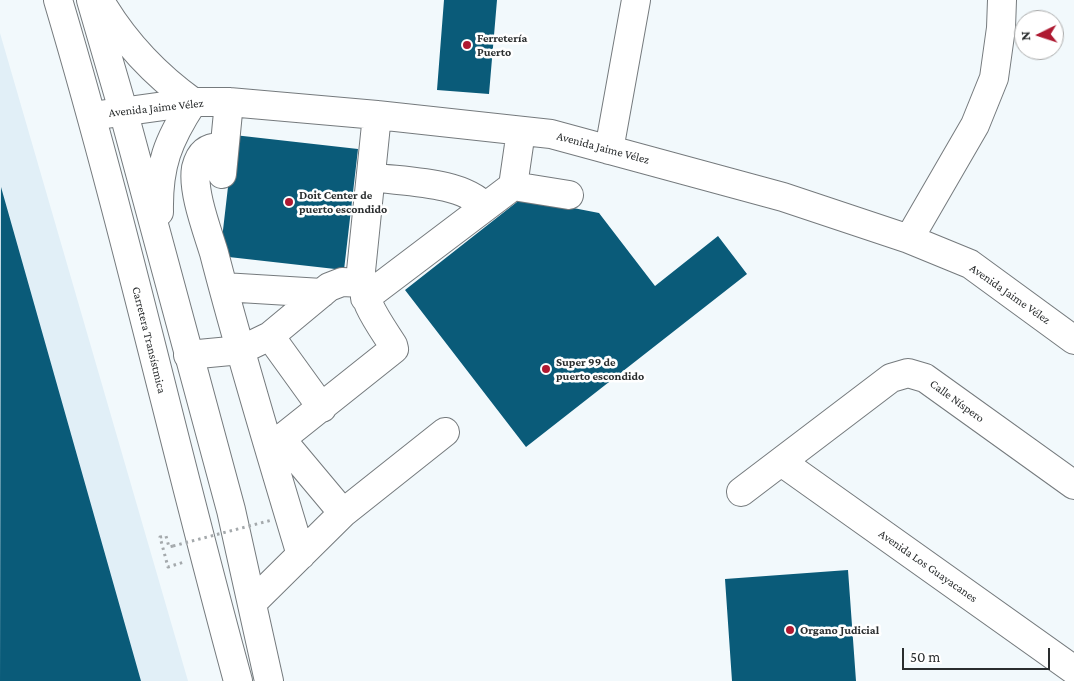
<!DOCTYPE html>
<meta charset="utf-8">
<style>
body{margin:0}
#map{position:relative;width:1074px;height:681px;overflow:hidden;background:#f2f9fc;font-family:"Crimson Pro",serif}
canvas{display:block}
.north{position:absolute;left:1014px;top:10px;width:50px;height:50px;box-sizing:border-box;background:#fff;border:1px solid #aaabab;border-radius:50%;rotate:266deg;font-size:14px;font-weight:700;line-height:20px;text-align:center;color:#2a2d2e}
.north::after{content:'';display:block;margin:auto;width:18px;height:22px;background:#ae1931;clip-path:polygon(50% 0,100% 100%,50% 72%,0 100%)}
.scale{position:absolute;left:902px;top:648px;width:148px;height:22px;box-sizing:border-box;border:2px solid #2a2d2e;border-top:0;padding-left:6px;font-size:15px;line-height:18px;white-space:nowrap;color:#2a2d2e;-webkit-text-stroke:4px #fff;paint-order:stroke}
</style>
<div id="map">
<canvas width="1074" height="681"></canvas>
<div class="north">N</div>
<div class="scale">50 m</div>
</div>
<script>
const g = document.querySelector('canvas').getContext('2d');
g.lineJoin = 'round';
function paint(path, color) {
  g.fillStyle = color;
  g.fill(path, 'evenodd');
}
function stroke(path, color, width, dash) {
  g.strokeStyle = color;
  g.lineWidth = width;
  g.lineCap = dash ? 'butt' : 'round';
  g.setLineDash(dash || []);
  g.stroke(path);
}
function write(font, color, halo, rows, align = 'center') {
  g.font = font + ' "Crimson Pro",serif';
  g.lineWidth = 5;
  g.setLineDash([]);
  g.textBaseline = 'middle';
  g.strokeStyle = halo;
  g.fillStyle = color;
  for (const [text, x, y, turn = 0] of rows) {
    g.save();
    g.translate(x, y);
    g.rotate((+turn || 0) * Math.PI / 180);
    g.textAlign = isNaN(turn) ? turn : align;
    if (halo) g.strokeText(text, 0, 0);
    g.fillText(text, 0, 0);
    g.restore();
  }
}
paint(new Path2D(`
 M 0,33 L 188,681 L 0,681 Z`), '#e1eff7');
paint(new Path2D(`
 M 444,0 L 497,0 L 489,94 L 437,90 Z
 M 234,135 L 358,149 L 344,270 L 220,256 Z
 M 1,187 L 141,681 L 0,681 Z
 M 522,198 L 599,213 L 655,286 L 718,236 L 747,274 L 526,447 L 405,290 Z
 M 848,570 L 856,681 L 732,681 L 725,579 Z`), '#0a5b79');
const minor = new Path2D(`
 M 92,116 L 193,102 L 229,102 L 377,115 L 551,134 L 783,197 L 909,239 L 970,264 L 1074,340
 M 224,147 C 208,146 200,151 196,168 C 192,191 207,230 214,253 C 240,354 271,455 301,555
 M 609,150 L 636,0
 M 222,174 L 229,102
 M 371,177 C 404,182 462,181 485,207
 M 513,186 L 569,195
 M 909,239 L 975,125 L 994,78 L 1001,28 L 1002,0
 M 223,287 L 322,293
 M 365,298 L 513,186 L 521,131
 M 270,336 L 322,408
 M 188,355 L 241,350 L 270,336 L 329,287 L 342,282 L 362,283
 M 783,463 L 1074,670
 M 741,492 L 891,378 L 908,373 L 925,378 L 1074,485
 M 343,513 L 281,439 L 394,349 L 393,345 C 377,320 362,301 361,271 L 377,115
 M 253,602 L 343,513 L 445,432`);
const major = new Path2D(`
 M 58,0 C 125,225 176,455 238,681
 M 91,0 L 123,110 L 231,510 L 269,681
 M 100,1 C 124,42 154,74 193,102 C 168,140 158,166 159,212`);
stroke(minor, '#757a7d', 30);
stroke(major, '#757a7d', 30);
stroke(new Path2D(`
 M 173,546 L 169,547 L 166,536 L 160,537 L 168,567 L 184,562`), '#a4a9ac', 3, [2.5, 4]);
stroke(minor, '#fff', 28);
stroke(major, '#fff', 28);
stroke(new Path2D(`
 M 173,546 L 272,520`), '#a4a9ac', 3, [2.5, 4]);
for (const [x, y, r, color] of [
 [467,45,5,"#ae1931"],
 [289,202,5,"#ae1931"],
 [546,369,5,"#ae1931"],
 [790,630,5,"#ae1931"]
]) {
  const dot = new Path2D();
  dot.arc(x, y, r, 0, 2 * Math.PI);
  g.fillStyle = color;
  g.fill(dot);
  stroke(dot, '#fff', 2);
}
write('bold 12px', '#2a2d2e', '#fff', [
 ["Ferretería",477,38],
 ["Puerto",477,52],
 ["Doit Center de",299,195],
 ["puerto escondido",299,209],
 ["Super 99 de",556,362],
 ["puerto escondido",556,376],
 ["Organo Judicial",800,630]
], 'left');
write('12px', '#2a2d2e', '#fff', [
 ["Avenida Jaime Vélez",156,108,-6],
 ["Avenida Jaime Vélez",603,148,15],
 ["Avenida Jaime Vélez",1010,294,35],
 ["Carretera Transístmica",149,340,76],
 ["Calle Níspero",957,401,36],
 ["Avenida Los Guayacanes",928,566,35]
]);
</script>
